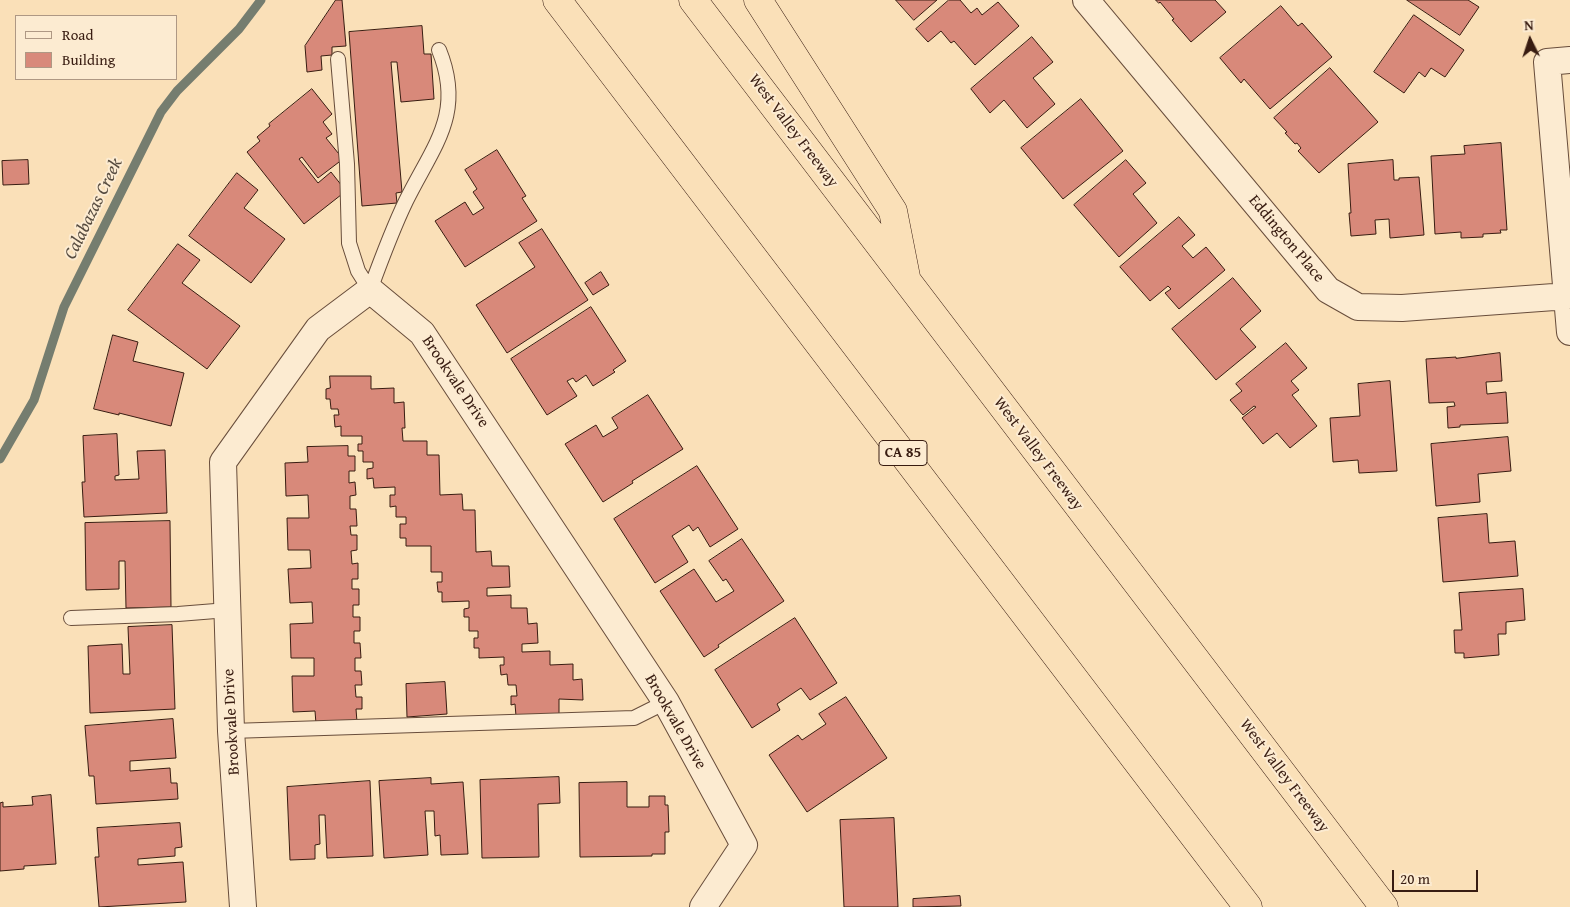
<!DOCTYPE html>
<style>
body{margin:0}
#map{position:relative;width:1570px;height:907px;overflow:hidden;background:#fae0b8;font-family:"Gentium Book Plus",serif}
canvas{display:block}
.legend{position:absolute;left:15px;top:15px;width:162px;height:65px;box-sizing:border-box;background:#fcebd1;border:1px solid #ae9884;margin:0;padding:6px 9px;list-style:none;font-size:15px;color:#381c11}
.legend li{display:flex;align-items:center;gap:10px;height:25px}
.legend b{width:25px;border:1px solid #ae9884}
.north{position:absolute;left:1505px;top:15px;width:50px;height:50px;-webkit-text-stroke:4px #fcebd1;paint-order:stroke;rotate:356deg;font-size:14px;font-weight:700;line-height:20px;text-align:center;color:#381c11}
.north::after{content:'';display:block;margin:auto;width:18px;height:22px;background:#381c11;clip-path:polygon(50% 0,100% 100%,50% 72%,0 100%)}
.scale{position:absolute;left:1392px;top:870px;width:86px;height:22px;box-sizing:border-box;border:2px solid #381c11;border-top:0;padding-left:6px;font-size:15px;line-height:18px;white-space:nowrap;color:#381c11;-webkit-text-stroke:4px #fcebd1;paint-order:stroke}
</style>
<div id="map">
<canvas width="1570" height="907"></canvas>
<ul class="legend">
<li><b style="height:6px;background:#fcebd1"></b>Road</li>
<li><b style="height:14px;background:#d8897a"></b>Building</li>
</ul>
<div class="north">N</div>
<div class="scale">20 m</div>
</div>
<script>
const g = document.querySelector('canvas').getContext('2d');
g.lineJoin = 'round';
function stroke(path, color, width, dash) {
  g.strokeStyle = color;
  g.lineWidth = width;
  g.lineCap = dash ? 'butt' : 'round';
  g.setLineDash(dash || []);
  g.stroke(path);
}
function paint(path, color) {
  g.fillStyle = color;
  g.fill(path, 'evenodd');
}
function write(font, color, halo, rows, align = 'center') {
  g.font = font + ' "Gentium Book Plus",serif';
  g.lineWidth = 4;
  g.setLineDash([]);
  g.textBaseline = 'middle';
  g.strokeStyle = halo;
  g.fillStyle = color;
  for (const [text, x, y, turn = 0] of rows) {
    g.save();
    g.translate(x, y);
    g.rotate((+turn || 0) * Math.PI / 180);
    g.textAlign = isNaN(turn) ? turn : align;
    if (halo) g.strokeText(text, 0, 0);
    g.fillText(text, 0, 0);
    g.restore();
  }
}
stroke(new Path2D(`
 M 0,459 L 34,400 L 64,307 L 161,112 L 177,91 L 239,29 L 261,0`), '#757d6f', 9);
const building = new Path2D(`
 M 336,0 L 342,0 L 346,46 L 332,47 L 332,55 L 321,56 L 322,70 L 307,72 L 305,46 Z
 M 896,0 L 937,0 L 914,20 Z
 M 949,0 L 960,0 L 971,13 L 977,8 L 982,15 L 998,2 L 1019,26 L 975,65 L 954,41 L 951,43 L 941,31 L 928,42 L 916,29 Z
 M 1156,0 L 1215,0 L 1226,12 L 1191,42 L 1172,20 L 1174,19 L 1160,2 L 1159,3 Z
 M 1407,0 L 1468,0 L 1479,7 L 1460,35 Z
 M 1281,6 L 1298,26 L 1302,23 L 1332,57 L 1270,109 L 1244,79 L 1241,83 L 1220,58 Z
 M 1414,15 L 1464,50 L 1445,77 L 1431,68 L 1425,77 L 1419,72 L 1404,93 L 1374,72 Z
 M 422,26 L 424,54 L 431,54 L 434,99 L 401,102 L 397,62 L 391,62 L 402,192 L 396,193 L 397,203 L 362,206 L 349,32 Z
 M 1032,37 L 1053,62 L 1033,78 L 1055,104 L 1027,128 L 1004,100 L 990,113 L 971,89 Z
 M 1330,68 L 1378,122 L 1319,173 L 1298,151 L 1301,148 L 1297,143 L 1295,144 L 1285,133 L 1287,132 L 1274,118 Z
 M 312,89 L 332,114 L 323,122 L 332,134 L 326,138 L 343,159 L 318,178 L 302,157 L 299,159 L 318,183 L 331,172 L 346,191 L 304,224 L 247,152 L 260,141 L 257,137 L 270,126 L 269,124 Z
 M 1081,99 L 1123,151 L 1063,199 L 1021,148 Z
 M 1501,143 L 1507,230 L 1500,230 L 1501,233 L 1483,234 L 1483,237 L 1461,238 L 1461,232 L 1435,234 L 1431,156 L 1465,154 L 1464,146 Z
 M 497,150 L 526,196 L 522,198 L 537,221 L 465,267 L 435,221 L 465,202 L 473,215 L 484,208 L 473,192 L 477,189 L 465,170 Z
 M 28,160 L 29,184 L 3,185 L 2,161 Z
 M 1126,160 L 1146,183 L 1133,194 L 1157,223 L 1119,257 L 1074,205 Z
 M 1393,160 L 1394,180 L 1399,180 L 1399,178 L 1419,177 L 1424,235 L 1390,238 L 1389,219 L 1375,220 L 1376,234 L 1351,236 L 1349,213 L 1351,213 L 1348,164 Z
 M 237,173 L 258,190 L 244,208 L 285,239 L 251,283 L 189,236 Z
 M 1179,217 L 1195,235 L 1182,246 L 1193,258 L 1206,247 L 1225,270 L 1179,309 L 1165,293 L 1171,289 L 1168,286 L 1150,301 L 1120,267 Z
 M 542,229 L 588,300 L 507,353 L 476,305 L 535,267 L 519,243 Z
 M 178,244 L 200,260 L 182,283 L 240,326 L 207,369 L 128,310 Z
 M 601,272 L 609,285 L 593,295 L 585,283 Z
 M 1233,278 L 1261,311 L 1240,329 L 1256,347 L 1216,380 L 1172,329 Z
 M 591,307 L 626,361 L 613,370 L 615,372 L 593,386 L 586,375 L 576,382 L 573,378 L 567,381 L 577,396 L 547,415 L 511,359 Z
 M 113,335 L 138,342 L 133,361 L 184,373 L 171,426 L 119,413 L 119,415 L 94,409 Z
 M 1286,343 L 1307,368 L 1291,381 L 1299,390 L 1292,395 L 1317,426 L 1290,448 L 1277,433 L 1263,444 L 1242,418 L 1256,407 L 1254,406 L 1243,415 L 1230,400 L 1242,391 L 1236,384 Z
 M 1500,353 L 1502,381 L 1486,382 L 1487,394 L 1506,392 L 1508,423 L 1460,425 L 1460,427 L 1448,428 L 1447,407 L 1455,406 L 1454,402 L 1429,403 L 1426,359 L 1456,357 L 1456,358 Z
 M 330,376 L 371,376 L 371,389 L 394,388 L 394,403 L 404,402 L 405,428 L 402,428 L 403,441 L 427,441 L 427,455 L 439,455 L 440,495 L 462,494 L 463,510 L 475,510 L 476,552 L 491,551 L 492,566 L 509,566 L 510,587 L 487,588 L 487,596 L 511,595 L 511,608 L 527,608 L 528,624 L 537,623 L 538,643 L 522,644 L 522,652 L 550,651 L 550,665 L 573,664 L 573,680 L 582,679 L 583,700 L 559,699 L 559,714 L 516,716 L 515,704 L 511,705 L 511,696 L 517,696 L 516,685 L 508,685 L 507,674 L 501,675 L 500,665 L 504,665 L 504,657 L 479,658 L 479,648 L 474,648 L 474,638 L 478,638 L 478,631 L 469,631 L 469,617 L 464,617 L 464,609 L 469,608 L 469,601 L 442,602 L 442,592 L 438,592 L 437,582 L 442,582 L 442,572 L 431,572 L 431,546 L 406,546 L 406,538 L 400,538 L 400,524 L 406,524 L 406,517 L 396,517 L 396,506 L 390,507 L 390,495 L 395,495 L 395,487 L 374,488 L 373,478 L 367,479 L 367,469 L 373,468 L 373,462 L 363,462 L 363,451 L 358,451 L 358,444 L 362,444 L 362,436 L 341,436 L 341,426 L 335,427 L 334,415 L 339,415 L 338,409 L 331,409 L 330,399 L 326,399 L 326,389 L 330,388 Z
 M 1390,381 L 1397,471 L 1359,473 L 1358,460 L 1333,462 L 1330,418 L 1360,416 L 1358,384 Z
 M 648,395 L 683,449 L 632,481 L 633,483 L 603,502 L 565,444 L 596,425 L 603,437 L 618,428 L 612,418 Z
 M 117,434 L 119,475 L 115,476 L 115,480 L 139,479 L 137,451 L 165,450 L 167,513 L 84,517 L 82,482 L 85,482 L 83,436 Z
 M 1508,437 L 1511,471 L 1478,474 L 1480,502 L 1436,506 L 1431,444 Z
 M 348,446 L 348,456 L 355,456 L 355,471 L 349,471 L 349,483 L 355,482 L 356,495 L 350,496 L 350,509 L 356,509 L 357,526 L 350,526 L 351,535 L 357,535 L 357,550 L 351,551 L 352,564 L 358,563 L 358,579 L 352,579 L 352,589 L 359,589 L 359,605 L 353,605 L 353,617 L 360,617 L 360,631 L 354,631 L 354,643 L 360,643 L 361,658 L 355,658 L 355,671 L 361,671 L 362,685 L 355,685 L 356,697 L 362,697 L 362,709 L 356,709 L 357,722 L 316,724 L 315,711 L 293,712 L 292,676 L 314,676 L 314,658 L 291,658 L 290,624 L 313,623 L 312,602 L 290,603 L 288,569 L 311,568 L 310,550 L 288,550 L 287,518 L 309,518 L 308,495 L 286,496 L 285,463 L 308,462 L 307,447 Z
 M 697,466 L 738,529 L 710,547 L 698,527 L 693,531 L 689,525 L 672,536 L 688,562 L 655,583 L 614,519 Z
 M 1487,514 L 1489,543 L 1515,541 L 1518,576 L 1443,582 L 1438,518 Z
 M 170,521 L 171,607 L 126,608 L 125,561 L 119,561 L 119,589 L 86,590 L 85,523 Z
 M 742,539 L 784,601 L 718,645 L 719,647 L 704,657 L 660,591 L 694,569 L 716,602 L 734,591 L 726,579 L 723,581 L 709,561 Z
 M 1523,589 L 1525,620 L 1506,622 L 1506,634 L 1498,634 L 1499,655 L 1464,658 L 1464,653 L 1455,653 L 1454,630 L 1462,630 L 1459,593 Z
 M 795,618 L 837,683 L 810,700 L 801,688 L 777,704 L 780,710 L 752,728 L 715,670 Z
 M 172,625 L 175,709 L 90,713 L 88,646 L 122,644 L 123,674 L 130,674 L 128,627 Z
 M 445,682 L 447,714 L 407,717 L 406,684 Z
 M 846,697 L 887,758 L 807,812 L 769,755 L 798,735 L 802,740 L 826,724 L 819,714 Z
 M 173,719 L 176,758 L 130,761 L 130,771 L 170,768 L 171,783 L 177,783 L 178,799 L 96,804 L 94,776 L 89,776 L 85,726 Z
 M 559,777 L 560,803 L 538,804 L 539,857 L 482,858 L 480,780 Z
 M 431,778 L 431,784 L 463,782 L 468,854 L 441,855 L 440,835 L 435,836 L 434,811 L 425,811 L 428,855 L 384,858 L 379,781 Z
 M 370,781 L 373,856 L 327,858 L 325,815 L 319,815 L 320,844 L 315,845 L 315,859 L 290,860 L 287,787 Z
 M 627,782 L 627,807 L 649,807 L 649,796 L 665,796 L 665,805 L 668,805 L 669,832 L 665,832 L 665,854 L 652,854 L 652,856 L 580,857 L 579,783 Z
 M 51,795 L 56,864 L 24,866 L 24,869 L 0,871 L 0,803 L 3,802 L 3,807 L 33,805 L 32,797 Z
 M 894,818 L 898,907 L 844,907 L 840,820 Z
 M 180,823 L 182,847 L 175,848 L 175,856 L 138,859 L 138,865 L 183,862 L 186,902 L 99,907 L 95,857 L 99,857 L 97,828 Z
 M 960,896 L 961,906 L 913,907 L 913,899 Z`);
paint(building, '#d8897a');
stroke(building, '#381c11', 1);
const service = new Path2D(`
 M 338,59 L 347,164 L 349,243 L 358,271 L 370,290
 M 370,290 C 381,260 392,230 406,201 C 433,146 465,114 439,50
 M 71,618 L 178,614 L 228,610
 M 231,731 L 634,718 L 666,702`);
const minor = new Path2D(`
 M 1086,0 L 1328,290 L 1358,307 L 1402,308 L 1568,296
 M 1570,60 L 1547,62 L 1570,332
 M 243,907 L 231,731 L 223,462 L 318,329 L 370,290 L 422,333 L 666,702 L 744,845 L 703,907`);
const motorway = new Path2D(`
 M 557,0 L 1248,907
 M 693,0 L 1384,907
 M 758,0 L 893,211 L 906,277`);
stroke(service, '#684d3b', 16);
stroke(minor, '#684d3b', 28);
stroke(motorway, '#381c11', 29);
stroke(service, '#fcebd1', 14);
stroke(minor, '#fcebd1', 26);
stroke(motorway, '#fae0b8', 28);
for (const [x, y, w] of [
 [903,453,48]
]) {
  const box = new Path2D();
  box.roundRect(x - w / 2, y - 12.5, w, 25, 4);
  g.fillStyle = '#fcebd1';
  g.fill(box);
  stroke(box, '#381c11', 1);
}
write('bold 15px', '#381c11', null, [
 ["CA 85",903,453]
]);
write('16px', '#381c11', '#fcebd1', [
 ["West Valley Freeway",793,131,53],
 ["Eddington Place",1286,239,50],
 ["Brookvale Drive",455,382,56],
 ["West Valley Freeway",1038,454,53],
 ["Brookvale Drive",232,722,-93],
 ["Brookvale Drive",675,722,60],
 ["West Valley Freeway",1284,776,53]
]);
write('italic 18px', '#574c40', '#fcebd1', [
 ["Calabazas Creek",94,209,-64]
]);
</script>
